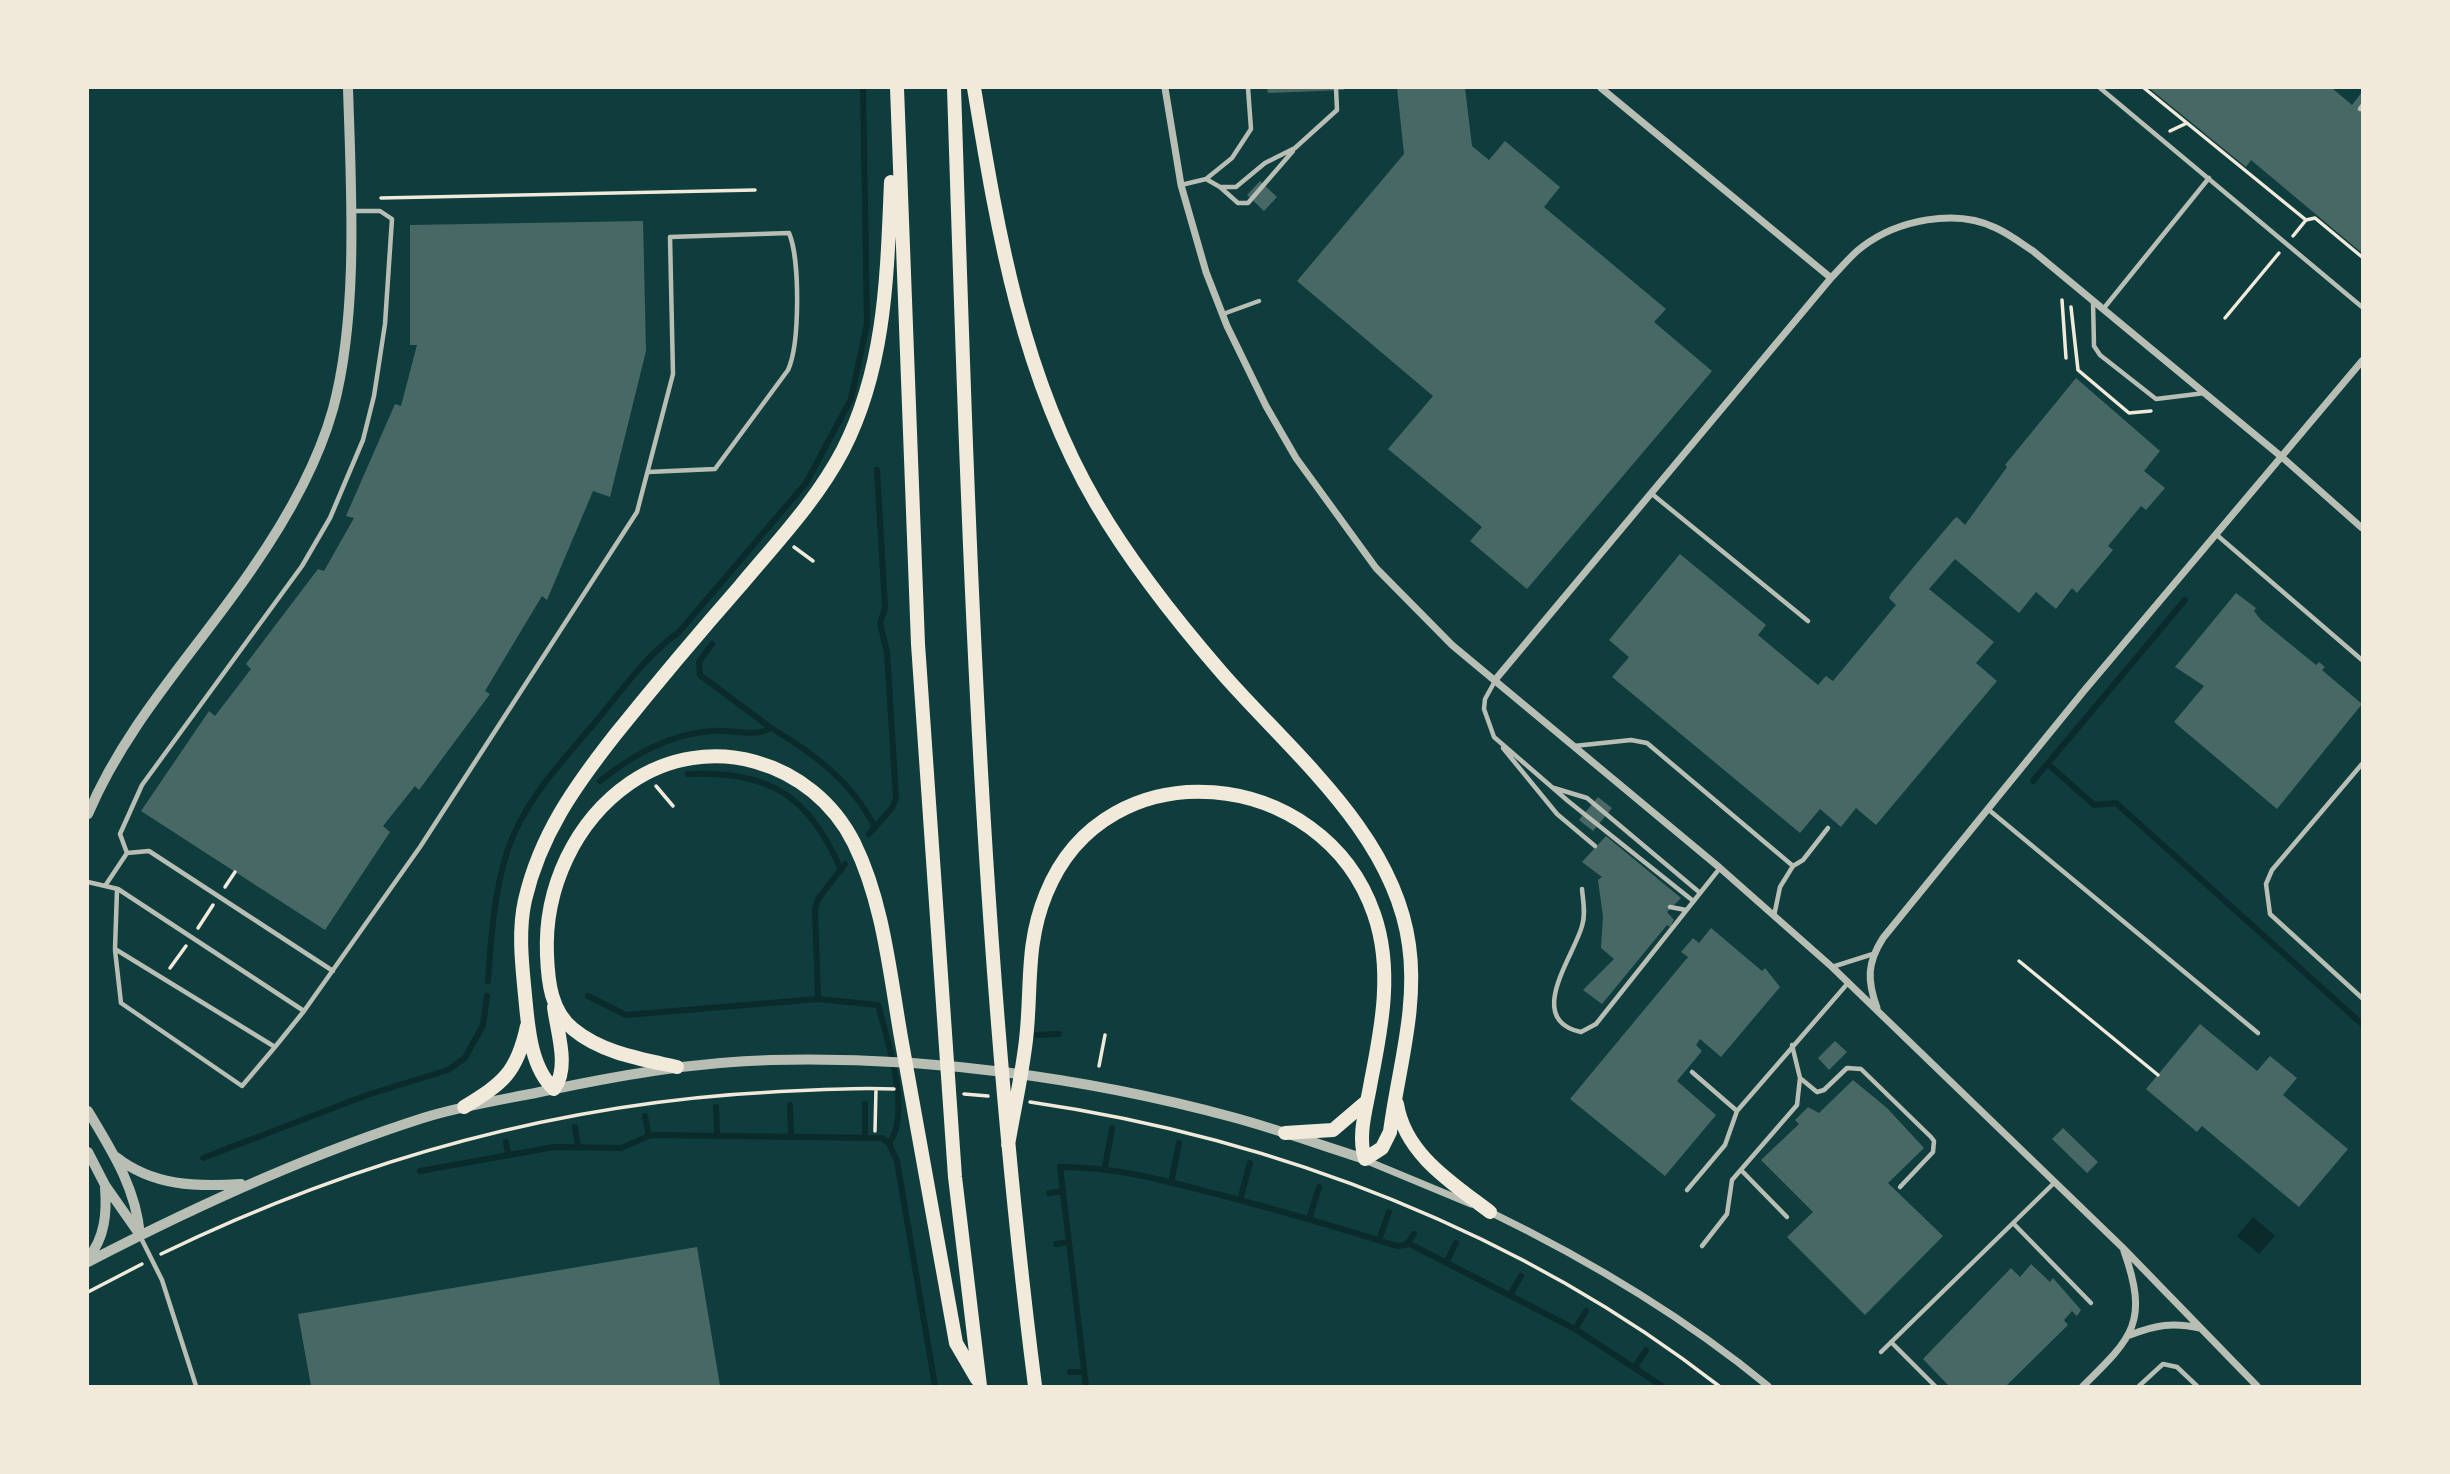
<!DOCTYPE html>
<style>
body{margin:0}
#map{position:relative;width:2450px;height:1474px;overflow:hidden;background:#0f3d3e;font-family:"Fira Sans Condensed",sans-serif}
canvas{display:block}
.frame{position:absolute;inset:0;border:89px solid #f1e9da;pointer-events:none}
</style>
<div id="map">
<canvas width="2450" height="1474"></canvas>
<div class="frame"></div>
</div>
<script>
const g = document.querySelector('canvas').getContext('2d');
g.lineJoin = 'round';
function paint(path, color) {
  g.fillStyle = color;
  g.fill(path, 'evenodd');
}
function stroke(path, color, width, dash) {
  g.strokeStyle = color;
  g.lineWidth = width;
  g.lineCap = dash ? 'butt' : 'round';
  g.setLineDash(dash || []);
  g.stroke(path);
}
paint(new Path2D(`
 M 2253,1217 L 2275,1236 L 2259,1254 L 2237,1236 Z`), '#0a2a2b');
stroke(new Path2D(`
 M 712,644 L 699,662 L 700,675 L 771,728
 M 2048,764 L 2094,805 L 2116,803 L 2362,1024
 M 688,774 C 769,770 810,796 841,870
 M 600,781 C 633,755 669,734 712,731 C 731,729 754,738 771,728 C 813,753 853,782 875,828
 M 2033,781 L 2185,600
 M 869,834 L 892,808 L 896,798 L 887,652 L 880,623 L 885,608 L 877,470
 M 488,981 C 491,938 494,891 508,849 C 525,799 565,758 599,718 C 624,687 647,655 679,632 L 806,483 L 851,399 L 867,324 L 863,88
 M 588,996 L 626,1015 L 818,999 L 878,1005 C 887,1039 912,1113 889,1143
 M 818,999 L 815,910 L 818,899 L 845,864
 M 1036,1035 L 1059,1034
 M 865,1104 L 865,1136
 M 790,1105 L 791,1136
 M 716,1107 L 717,1136
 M 645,1116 L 649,1136
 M 575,1127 L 578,1147
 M 506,1142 L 508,1154
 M 203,1158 L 367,1095 L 448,1070 L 465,1058 L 483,1025 L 487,996
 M 1105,1167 L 1112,1128
 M 420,1171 L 554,1147 L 621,1148 L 651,1135 L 882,1138 L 889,1143 L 897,1161 L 935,1386
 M 1171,1183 L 1179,1143
 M 1049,1193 L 1063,1191
 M 1240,1200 L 1250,1163
 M 1309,1219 L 1319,1187
 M 1379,1240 L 1389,1212
 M 1408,1243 L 1575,1329 L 1662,1386
 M 1056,1244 L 1069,1242
 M 1446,1263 L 1456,1243
 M 1510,1295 L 1521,1276
 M 1575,1329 L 1586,1311
 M 1635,1367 L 1646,1350
 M 1070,1372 L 1084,1372
 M 1086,1386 L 1060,1167 C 1117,1167 1162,1180 1217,1194 C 1278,1210 1337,1227 1397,1246 L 1406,1245 L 1414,1234`), '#0a2a2b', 6);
paint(new Path2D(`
 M 1267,88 L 1344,88 L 1344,90 L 1268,93 Z
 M 1397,88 L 1465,88 L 1472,146 L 1489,160 L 1505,141 L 1560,187 L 1544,207 L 1666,309 L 1654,322 L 1712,371 L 1527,589 L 1470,541 L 1482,527 L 1388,449 L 1433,396 L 1297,281 L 1404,154 Z
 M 2149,88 L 2332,88 L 2352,105 L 2362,92 L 2362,253 L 2251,160 L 2246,167 Z
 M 1260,181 L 1277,197 L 1264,211 L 1247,195 Z
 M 643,221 L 646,351 L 610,497 L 593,491 L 547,600 L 542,596 L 485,691 L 490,694 L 419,790 L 415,786 L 383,826 L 390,832 L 325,930 L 141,811 L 209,711 L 215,716 L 251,669 L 246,664 L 318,569 L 324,571 L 354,518 L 346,516 L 395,404 L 401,406 L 417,345 L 410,345 L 410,225 Z
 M 2076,378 L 2160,451 L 2144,471 L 2165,488 L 2146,510 L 2141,506 L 2108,546 L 2113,550 L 2077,593 L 2072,588 L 2056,609 L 2036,592 L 2019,613 L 1955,559 L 1943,573 L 1929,589 L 1994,642 L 1976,663 L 1997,681 L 1876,825 L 1856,808 L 1841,827 L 1820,809 L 1800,833 L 1612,677 L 1629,657 L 1609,640 L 1680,554 L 1766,625 L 1758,635 L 1818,685 L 1826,676 L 1833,681 L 1896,605 L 1889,598 L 1891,594 L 1954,519 L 1957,517 L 1965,525 L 2007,467 L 2005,465 Z
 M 2236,593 L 2256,608 L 2254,611 L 2261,620 L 2316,665 L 2319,662 L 2325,667 L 2322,670 L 2362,704 L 2277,809 L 2174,722 L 2204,686 L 2175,667 Z
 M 1598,797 L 1612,808 L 1593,831 L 1579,820 Z
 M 1606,836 L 1681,898 L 1667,912 L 1674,920 L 1670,927 L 1667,925 L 1602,1004 L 1583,990 L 1614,959 L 1601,948 L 1603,917 L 1598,880 L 1602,877 L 1582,862 Z
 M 1711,928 L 1762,971 L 1765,968 L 1780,987 L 1721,1057 L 1700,1039 L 1696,1045 L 1702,1051 L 1677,1081 L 1716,1115 L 1665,1176 L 1570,1099 L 1688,957 L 1681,952 L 1693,938 L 1699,943 Z
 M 2200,1024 L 2257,1071 L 2270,1056 L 2297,1078 L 2283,1095 L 2348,1149 L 2299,1207 L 2202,1126 L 2197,1132 L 2146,1089 Z
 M 1835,1041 L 1847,1052 L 1829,1070 L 1818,1058 Z
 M 1853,1080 L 1887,1108 L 1924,1148 L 1888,1183 L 1943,1236 L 1865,1315 L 1787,1237 L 1813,1212 L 1761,1160 L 1799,1124 L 1795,1120 L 1808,1107 L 1819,1113 Z
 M 2063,1128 L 2098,1162 L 2087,1173 L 2052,1139 Z
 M 697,1247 L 720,1386 L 311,1386 L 298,1314 Z
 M 2031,1264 L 2050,1282 L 2053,1278 L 2081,1310 L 2077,1316 L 2072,1311 L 2064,1320 L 2068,1325 L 2006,1386 L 1949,1386 L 1923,1359 L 2011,1268 L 2020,1277 Z`), '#486865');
stroke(new Path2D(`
 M 2144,88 L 2306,220 L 2293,236
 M 2170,131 L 2187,123
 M 381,198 L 755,190
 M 2306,220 L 2315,218 L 2362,257
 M 2062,300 L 2066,358
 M 2071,307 L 2078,370 L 2129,413 L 2151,411
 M 2225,318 L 2279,253
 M 794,547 L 813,561
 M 656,786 L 673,806
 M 225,887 L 235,872
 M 198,928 L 213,905
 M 2019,961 L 2158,1075
 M 170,968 L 186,946
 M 1099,1066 L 1105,1035
 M 964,1094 L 988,1096
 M 1030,1102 C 1277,1138 1522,1233 1719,1386
 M 875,1131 L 876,1089
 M 161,1254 C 353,1161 558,1103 772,1092 C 812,1090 854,1087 894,1089
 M 88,1292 L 142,1264`), '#f1e9da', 3.5);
stroke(new Path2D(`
 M 2100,88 L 2362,307
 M 2360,109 L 2362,106
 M 1206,179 L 1220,187 L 1236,187 L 1265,163 L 1295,148 L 1337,110 L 1336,88
 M 1181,185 L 1206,179 L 1232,158 L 1251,129 L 1248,88
 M 1220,187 L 1238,203 L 1248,203 L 1293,151
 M 2093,301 L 2094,346 L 2100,355 L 2156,399 L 2205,393
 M 2104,308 L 2209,178
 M 1223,314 L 1259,301
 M 1652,494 L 1808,621
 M 2218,536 L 2362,660
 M 1495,681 L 1485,699 L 1484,709 L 1494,737 L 1568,801 L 1692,900
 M 1574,746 L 1631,740 L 1647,743 L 1793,866 L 1780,887 L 1774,916
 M 1503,748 L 1557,814 L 1595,846
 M 2362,764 L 2272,870 L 2266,884 L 2270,914 L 2362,998
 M 1554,788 L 1587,798 L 1699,892
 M 1989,810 L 2258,1033
 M 127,853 L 120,834 L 142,785 L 302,566 L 330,518 L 363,440 L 374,396 L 385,324 L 392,219 L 380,211 L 352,211
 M 1793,866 L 1803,860 L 1828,828
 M 88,882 L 118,889 L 304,1011 L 420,847 L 637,512 L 673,374 L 670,237 L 789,233 C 800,258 800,344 788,370 L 715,469 L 648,472
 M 105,886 L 127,853 L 149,851 L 333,971
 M 1582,889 C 1583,901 1586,914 1582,926 C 1574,956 1524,1020 1581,1032 L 1596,1024 L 1720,868
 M 117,890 L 115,949 L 275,1047 L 304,1011
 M 1670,907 L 1686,910
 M 115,950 L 121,1003 L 242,1086 L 275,1047
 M 1832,967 L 1873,954
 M 1692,1072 L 1737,1111
 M 1800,1078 L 1817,1092 L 1824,1090 L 1847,1068 L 1861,1069 L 1931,1137 L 1934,1141 L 1933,1152 L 1900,1187
 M 1741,1170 L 1787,1217
 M 1687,1190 L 1725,1145 L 1737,1111 L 1848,983
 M 2013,1223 L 2091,1303
 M 140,1236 L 162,1280 L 196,1386
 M 1702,1246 L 1727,1214 L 1732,1180 L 1797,1105 L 1800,1078 L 1792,1045
 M 1891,1342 L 1935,1386
 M 1881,1352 L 2055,1182
 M 2139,1386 L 2163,1364 L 2177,1367 L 2197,1386`), '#b8beb3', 4.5);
stroke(new Path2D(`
 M 1165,88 L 1181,185 L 1206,272 L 1227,326 L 1266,406 L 1296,458 L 1376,568 L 1452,645 L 1720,868 L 1832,967 L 2122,1247 L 2257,1386
 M 1601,88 L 1831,278
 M 1495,680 L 1831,278 C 1841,268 1851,255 1862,247 C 1897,220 1956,208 1996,228 C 2009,234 2021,243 2033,251 L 2283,458 L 2362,528
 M 1877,1008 C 1867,980 1867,963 1883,938 L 2083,692 L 2362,361
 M 1365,1160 L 1471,1204
 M 1488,1211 C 1587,1259 1683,1316 1768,1386
 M 2130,1335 C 2156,1325 2172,1322 2200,1328
 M 2083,1386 C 2133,1337 2149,1322 2124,1251`), '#b8beb3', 7);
stroke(new Path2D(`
 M 88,814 C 127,722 196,651 252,569 C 286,520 317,466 333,409 C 359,313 351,187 348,88
 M 88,1111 C 112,1151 136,1188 140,1235
 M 88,1152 L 105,1185 L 140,1235
 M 116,1157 C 153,1186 196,1187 241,1184
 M 88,1258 C 105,1238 107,1213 105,1187
 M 88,1262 C 196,1206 307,1155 423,1118 C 461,1106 501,1100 540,1092 C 616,1076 693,1062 771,1060 C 924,1056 1084,1077 1232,1117 C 1277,1129 1320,1145 1365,1159`), '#b8beb3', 10);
stroke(new Path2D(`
 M 897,88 L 918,644 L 955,1177 L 980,1386
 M 954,88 C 968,521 980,955 1035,1386
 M 974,88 C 998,232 1021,374 1096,503 C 1131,563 1176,620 1222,673 C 1292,753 1394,834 1409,945 C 1418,1008 1398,1070 1390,1132 L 1382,1148 L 1365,1159 C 1357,1135 1367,1106 1371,1081 C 1382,1026 1393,968 1374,914 C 1323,766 1106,744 1046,894 C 1025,945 1032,989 1026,1040 C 1022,1075 1014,1110 1008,1145
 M 554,1007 C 557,1032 570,1067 554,1089 C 530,1067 528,1025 525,995 C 522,964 518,931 525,900 C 540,835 575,786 615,735 C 656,684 698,634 741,585 C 777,542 817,500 843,450 C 886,366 887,274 891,182
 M 677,1067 C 641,1059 602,1053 573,1029 C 551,1011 548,982 547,955 C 544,888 575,821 630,783 C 708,729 813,761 854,843 C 884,904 890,976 902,1043 C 920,1143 938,1243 956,1343 L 977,1379
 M 1397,1104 C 1405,1154 1452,1183 1490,1212
 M 464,1107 C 503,1083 517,1073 527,1026
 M 1285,1133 L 1333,1130 L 1367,1101`), '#f1e9da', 14);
</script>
